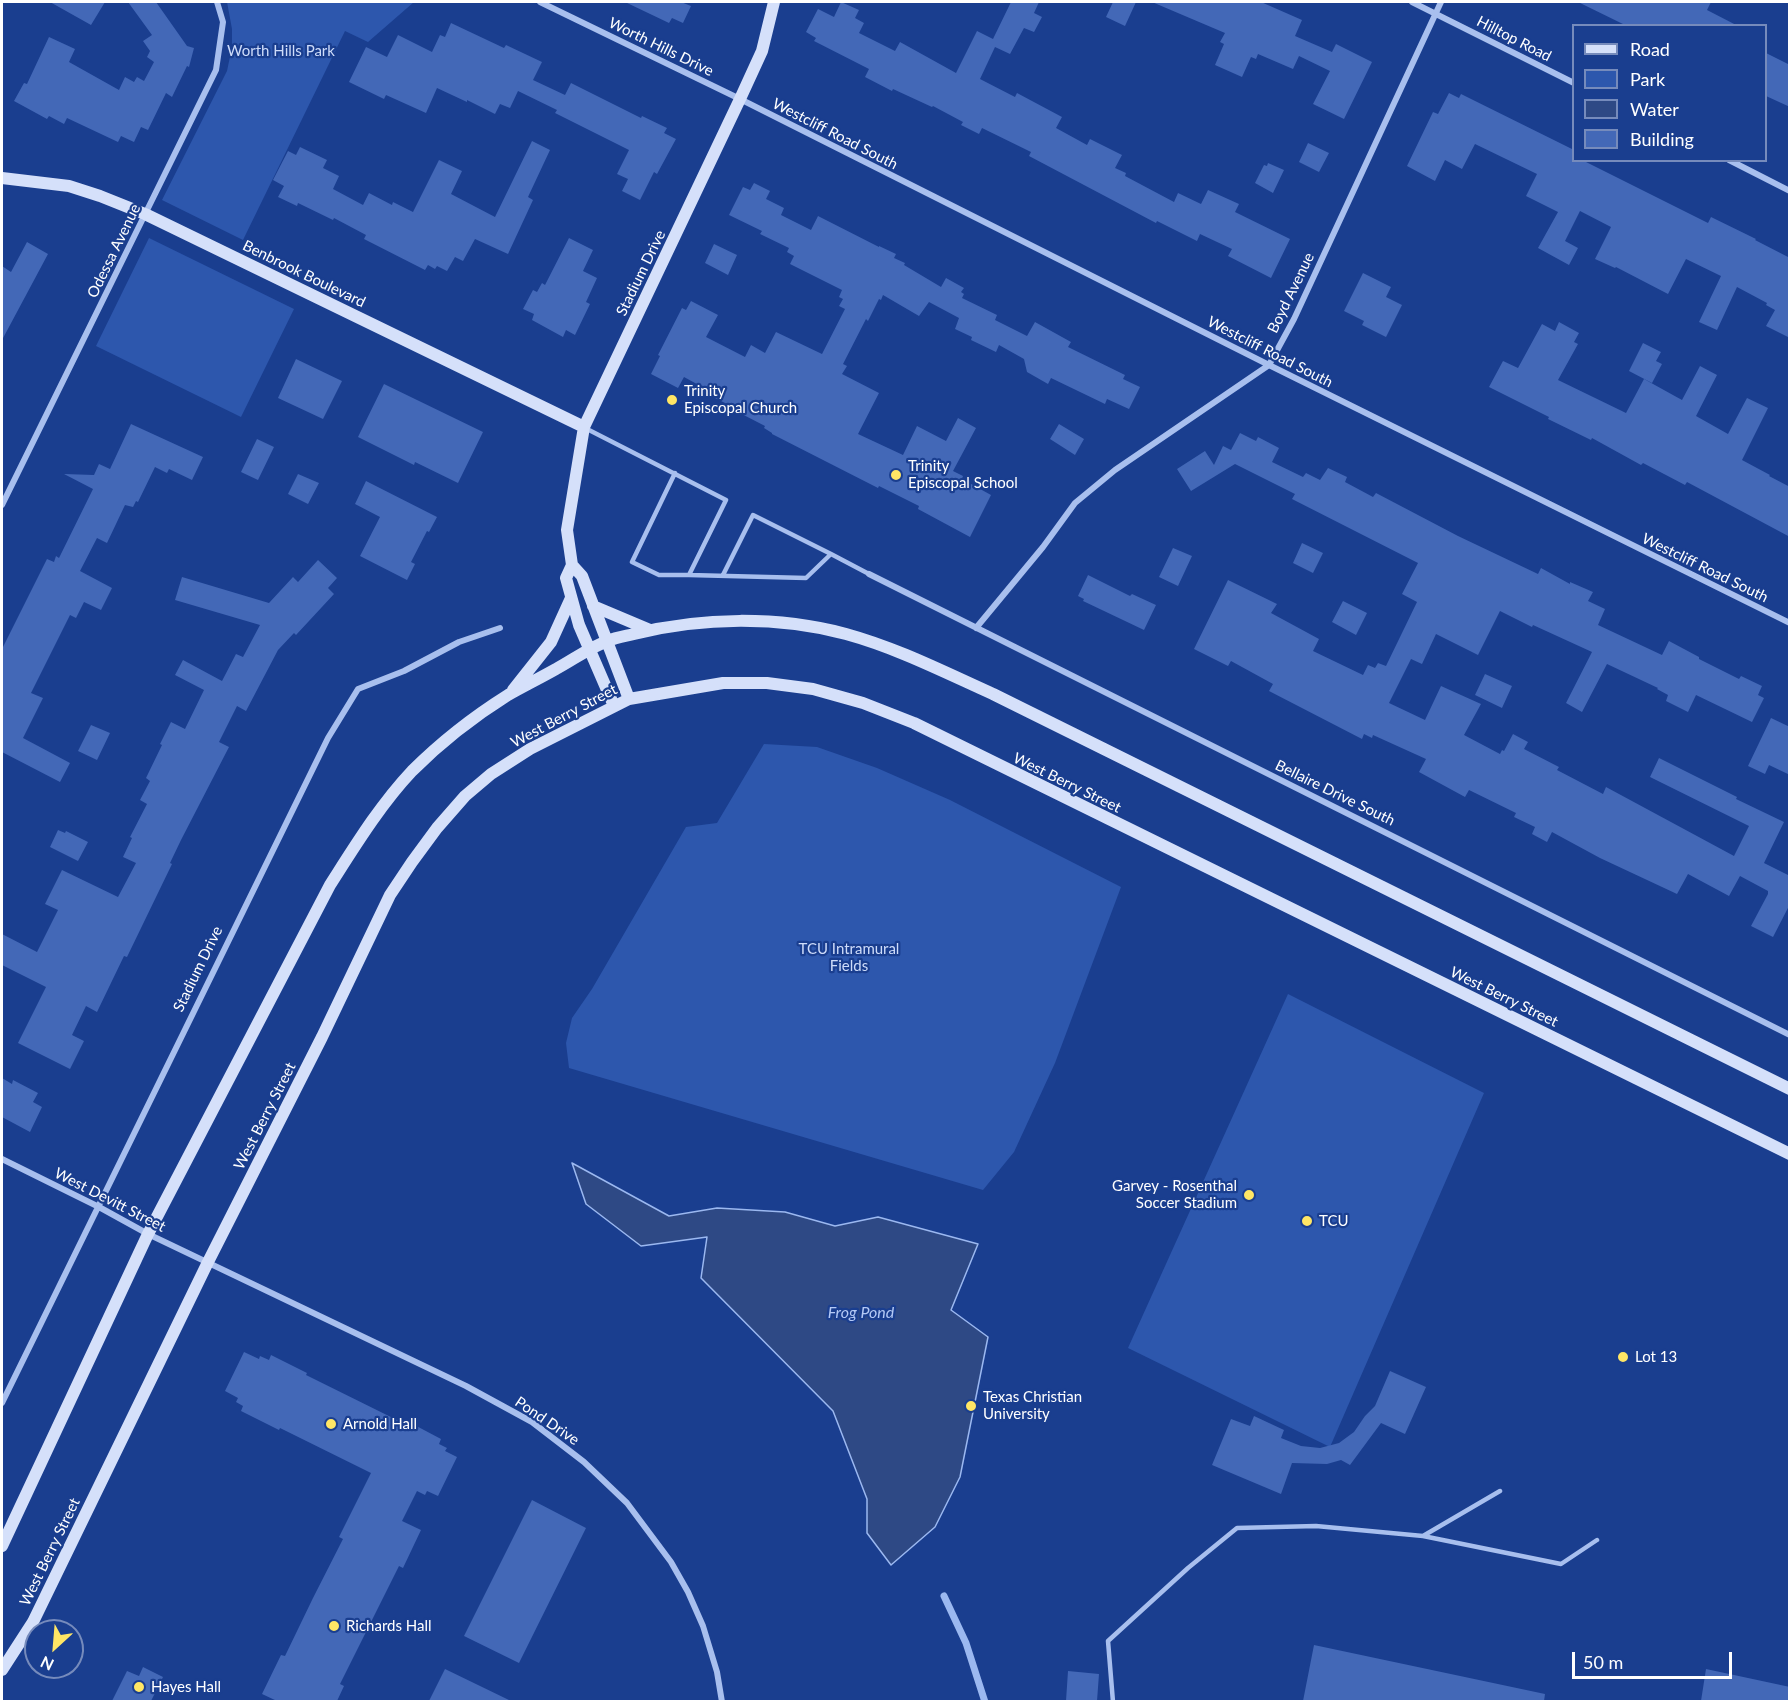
<!DOCTYPE html>
<style>
body{margin:0}
#map{position:relative;width:1791px;height:1703px;overflow:hidden;background:#1a3e8f;font-family:Lato,sans-serif}
canvas{display:block}
.frame{position:absolute;inset:0;border:3px solid #fff;pointer-events:none}
.legend{position:absolute;left:1572px;top:24px;width:195px;height:138px;box-sizing:border-box;background:#1a3e8f;border:2px solid #768bbc;margin:0;padding:8px 10px;list-style:none;font-size:18px;color:#fff}
.legend li{display:flex;align-items:center;gap:12px;height:30px}
.legend b{width:30px;border:2px solid #768bbc}
.north{position:absolute;left:24px;top:1619px;width:60px;height:60px;box-sizing:border-box;background:#1a3e8f;border:2px solid #768bbc;border-radius:50%;rotate:206deg;font-size:16px;font-weight:700;line-height:24px;text-align:center;color:#fff}
.north::after{content:'';display:block;margin:auto;width:21px;height:27px;background:#ffe665;clip-path:polygon(50% 0,100% 100%,50% 72%,0 100%)}
.scale{position:absolute;left:1572px;top:1652px;width:160px;height:27px;box-sizing:border-box;border:3px solid #fff;border-top:0;padding-left:8px;font-size:18px;line-height:21px;white-space:nowrap;color:#fff;-webkit-text-stroke:4px #1a3e8f;paint-order:stroke}
</style>
<div id="map">
<canvas width="1791" height="1703"></canvas>
<div class="frame"></div>
<ul class="legend">
<li><b style="height:8px;background:#d5e0fa"></b>Road</li>
<li><b style="height:16px;background:#2d57ad"></b>Park</li>
<li><b style="height:16px;background:#2e4985"></b>Water</li>
<li><b style="height:16px;background:#4368b7"></b>Building</li>
</ul>
<div class="north">N</div>
<div class="scale">50 m</div>
</div>
<script>
const g = document.querySelector('canvas').getContext('2d');
g.lineJoin = 'round';
function paint(path, color) {
  g.fillStyle = color;
  g.fill(path, 'evenodd');
}
function stroke(path, color, width, dash) {
  g.strokeStyle = color;
  g.lineWidth = width;
  g.lineCap = dash ? 'butt' : 'round';
  g.setLineDash(dash || []);
  g.stroke(path);
}
function write(font, color, halo, rows, align = 'center') {
  g.font = font + ' Lato,sans-serif';
  g.lineWidth = 4.5;
  g.setLineDash([]);
  g.textBaseline = 'middle';
  g.strokeStyle = halo;
  g.fillStyle = color;
  for (const [text, x, y, turn = 0] of rows) {
    g.save();
    g.translate(x, y);
    g.rotate((+turn || 0) * Math.PI / 180);
    g.textAlign = isNaN(turn) ? turn : align;
    if (halo) g.strokeText(text, 0, 0);
    g.fillText(text, 0, 0);
    g.restore();
  }
}
paint(new Path2D(`
 M 227,2 L 414,2 L 368,42 L 345,31 L 243,240 L 162,200 L 227,71 L 232,47 L 232,29 Z
 M 149,238 L 294,309 L 241,417 L 96,346 Z
 M 764,744 L 817,747 L 877,768 L 950,800 L 1121,887 L 1055,1063 L 1014,1152 L 983,1190 L 569,1068 L 566,1043 L 572,1018 L 592,989 L 686,827 L 717,823 Z
 M 1288,994 L 1484,1093 L 1330,1447 L 1128,1348 Z`), '#2d57ad');
const water = new Path2D(`
 M 572,1163 L 669,1216 L 717,1208 L 785,1212 L 835,1226 L 878,1217 L 978,1244 L 951,1310 L 988,1337 L 960,1477 L 935,1527 L 891,1565 L 867,1533 L 867,1499 L 833,1411 L 701,1278 L 707,1237 L 641,1246 L 586,1204 Z`);
paint(water, '#2e4985');
stroke(water, '#9bb8f0', 1.5);
stroke(new Path2D(`
 M 944,1596 L 966,1643 L 985,1702`), '#9bb8f0', 7);
paint(new Path2D(`
 M 50,2 L 105,2 L 91,25 Z
 M 128,2 L 156,2 L 187,46 L 194,48 L 189,67 L 187,66 L 172,97 L 166,93 L 148,130 L 141,127 L 134,142 L 121,136 L 118,142 L 67,118 L 64,124 L 49,116 L 47,119 L 14,101 L 24,83 L 27,84 L 49,37 L 75,49 L 69,62 L 119,90 L 125,77 L 134,82 L 137,77 L 144,81 L 154,62 L 147,57 L 150,51 L 143,41 L 152,35 Z
 M 625,2 L 681,2 L 691,6 L 683,23 L 672,18 L 669,23 Z
 M 841,2 L 859,10 L 855,18 L 864,23 L 859,33 L 895,51 L 900,42 L 956,73 L 977,31 L 993,39 L 1011,2 L 1039,2 L 1034,13 L 1042,17 L 1034,32 L 1024,28 L 1010,54 L 995,47 L 980,79 L 1015,97 L 1017,93 L 1062,117 L 1056,128 L 1087,145 L 1090,139 L 1122,155 L 1115,168 L 1126,173 L 1125,176 L 1174,202 L 1178,193 L 1201,204 L 1208,190 L 1239,204 L 1235,212 L 1290,239 L 1271,278 L 1228,256 L 1232,249 L 1200,234 L 1197,241 L 1157,221 L 1156,223 L 1029,156 L 1031,152 L 982,128 L 979,134 L 961,125 L 963,122 L 933,106 L 932,107 L 893,89 L 892,91 L 865,77 L 869,69 L 814,41 L 816,38 L 806,32 L 818,9 L 834,17 Z
 M 1113,2 L 1136,2 L 1125,26 L 1106,17 Z
 M 1152,2 L 1261,2 L 1302,20 L 1295,36 L 1332,52 L 1336,44 L 1372,62 L 1344,119 L 1313,104 L 1330,71 L 1299,56 L 1293,69 L 1258,54 L 1256,59 L 1251,57 L 1242,77 L 1215,65 L 1224,44 L 1220,42 L 1225,33 Z
 M 1578,2 L 1711,2 L 1707,10 L 1738,26 L 1627,26 Z
 M 451,23 L 504,48 L 506,45 L 542,62 L 533,80 L 565,95 L 571,83 L 641,118 L 642,116 L 667,128 L 664,133 L 676,139 L 657,174 L 654,172 L 640,200 L 622,191 L 628,179 L 617,174 L 629,150 L 555,113 L 557,110 L 518,91 L 510,108 L 500,104 L 495,114 L 467,100 L 467,102 L 437,88 L 426,113 L 386,95 L 384,99 L 349,82 L 366,47 L 387,57 L 398,35 L 432,52 L 440,35 L 445,37 Z
 M 1766,53 L 1790,65 L 1790,107 L 1766,96 Z
 M 1449,93 L 1459,98 L 1461,94 L 1574,150 L 1574,160 L 1582,160 L 1708,223 L 1711,217 L 1756,239 L 1755,240 L 1790,258 L 1790,338 L 1766,326 L 1775,310 L 1766,305 L 1767,303 L 1737,287 L 1717,330 L 1699,322 L 1721,276 L 1686,259 L 1668,294 L 1616,267 L 1615,268 L 1595,259 L 1611,227 L 1580,211 L 1565,241 L 1578,248 L 1569,265 L 1538,248 L 1558,212 L 1526,196 L 1537,174 L 1475,144 L 1462,169 L 1445,160 L 1435,181 L 1407,166 L 1433,112 L 1438,114 Z
 M 532,141 L 550,150 L 528,197 L 533,200 L 508,254 L 475,239 L 463,261 L 455,257 L 447,271 L 437,266 L 435,269 L 428,265 L 425,270 L 364,239 L 366,235 L 334,218 L 333,220 L 298,203 L 297,206 L 278,197 L 284,186 L 273,180 L 288,151 L 296,155 L 300,147 L 327,160 L 323,168 L 339,176 L 333,189 L 363,205 L 369,193 L 392,205 L 393,202 L 413,212 L 439,160 L 462,171 L 451,194 L 495,217 Z
 M 1308,143 L 1329,153 L 1319,172 L 1299,162 Z
 M 1268,163 L 1284,170 L 1273,193 L 1255,183 L 1264,165 L 1267,166 Z
 M 754,183 L 770,191 L 766,199 L 784,208 L 781,215 L 811,230 L 818,216 L 879,247 L 879,246 L 896,254 L 894,258 L 905,263 L 904,265 L 941,287 L 946,278 L 964,288 L 961,292 L 964,294 L 962,298 L 997,315 L 995,320 L 1027,336 L 1035,322 L 1071,342 L 1068,347 L 1125,375 L 1123,379 L 1140,387 L 1129,409 L 1107,399 L 1105,404 L 1051,378 L 1048,384 L 1027,372 L 1024,359 L 999,345 L 996,352 L 971,340 L 972,337 L 955,329 L 959,318 L 929,302 L 919,316 L 883,295 L 881,300 L 879,299 L 868,321 L 866,319 L 843,364 L 847,366 L 842,374 L 879,393 L 858,434 L 903,455 L 917,426 L 946,441 L 958,418 L 976,428 L 953,471 L 963,476 L 962,479 L 991,495 L 970,537 L 918,509 L 919,506 L 879,486 L 878,488 L 772,434 L 772,433 L 764,428 L 765,426 L 732,409 L 733,407 L 715,398 L 717,395 L 684,377 L 678,388 L 651,374 L 660,356 L 658,355 L 682,308 L 686,310 L 691,301 L 718,315 L 706,337 L 745,357 L 751,345 L 765,353 L 776,332 L 822,354 L 845,309 L 839,306 L 843,299 L 839,297 L 842,290 L 790,264 L 794,256 L 787,252 L 789,248 L 760,234 L 762,231 L 729,215 L 743,187 L 750,190 Z
 M 569,238 L 593,250 L 583,271 L 597,278 L 586,302 L 590,304 L 575,335 L 566,330 L 563,337 L 532,320 L 534,314 L 523,309 L 533,290 L 537,292 L 542,283 L 545,285 Z
 M 27,242 L 48,254 L 2,340 L 2,266 L 11,272 Z
 M 714,244 L 737,255 L 728,275 L 705,263 Z
 M 1363,273 L 1391,287 L 1386,297 L 1402,305 L 1386,337 L 1362,325 L 1364,321 L 1344,311 Z
 M 1559,322 L 1579,333 L 1574,342 L 1578,344 L 1558,380 L 1626,413 L 1644,379 L 1682,400 L 1700,366 L 1717,375 L 1696,416 L 1728,434 L 1747,398 L 1768,408 L 1742,460 L 1770,475 L 1769,476 L 1790,487 L 1790,537 L 1687,482 L 1685,485 L 1643,463 L 1641,465 L 1592,438 L 1591,440 L 1548,419 L 1549,417 L 1489,387 L 1503,361 L 1518,368 L 1542,324 L 1555,331 Z
 M 1643,343 L 1661,352 L 1656,361 L 1662,364 L 1652,383 L 1629,371 Z
 M 296,359 L 342,381 L 323,419 L 278,398 Z
 M 384,384 L 483,432 L 458,483 L 415,462 L 414,465 L 358,437 Z
 M 131,424 L 203,457 L 192,480 L 169,469 L 167,473 L 155,467 L 138,502 L 136,501 L 133,507 L 125,505 L 107,543 L 97,538 L 80,571 L 112,588 L 101,610 L 84,602 L 76,618 L 70,615 L 31,693 L 43,698 L 23,738 L 70,763 L 60,782 L 2,752 L 2,649 L 47,559 L 54,562 L 56,556 L 59,558 L 93,489 L 64,474 L 94,475 L 99,464 L 110,469 Z
 M 1059,424 L 1084,439 L 1075,455 L 1050,439 Z
 M 1240,433 L 1256,441 L 1258,437 L 1279,448 L 1272,462 L 1303,477 L 1306,473 L 1320,480 L 1328,468 L 1347,477 L 1345,482 L 1373,497 L 1376,493 L 1458,536 L 1538,574 L 1541,568 L 1570,584 L 1570,582 L 1593,592 L 1588,601 L 1605,609 L 1598,625 L 1662,655 L 1669,641 L 1699,657 L 1699,659 L 1739,679 L 1741,676 L 1762,686 L 1758,695 L 1764,698 L 1752,722 L 1696,695 L 1688,712 L 1666,701 L 1668,695 L 1657,689 L 1658,688 L 1607,664 L 1582,712 L 1566,703 L 1592,652 L 1533,625 L 1532,627 L 1500,611 L 1478,655 L 1436,634 L 1422,664 L 1411,659 L 1389,703 L 1425,720 L 1441,686 L 1481,704 L 1464,735 L 1500,754 L 1502,750 L 1504,751 L 1513,734 L 1528,742 L 1524,749 L 1559,767 L 1557,770 L 1603,794 L 1606,787 L 1734,856 L 1749,826 L 1650,777 L 1659,758 L 1737,797 L 1736,799 L 1784,822 L 1764,863 L 1790,876 L 1790,904 L 1773,937 L 1751,926 L 1768,894 L 1768,891 L 1740,876 L 1729,896 L 1688,874 L 1677,894 L 1600,858 L 1552,832 L 1547,842 L 1532,834 L 1535,827 L 1514,817 L 1516,813 L 1469,790 L 1465,797 L 1419,772 L 1426,759 L 1373,735 L 1372,738 L 1364,734 L 1362,739 L 1269,691 L 1273,684 L 1231,661 L 1228,666 L 1194,649 L 1228,580 L 1277,604 L 1271,613 L 1319,639 L 1313,651 L 1363,675 L 1368,665 L 1375,668 L 1378,663 L 1386,666 L 1417,602 L 1402,594 L 1418,563 L 1292,499 L 1295,494 L 1235,464 L 1191,491 L 1177,469 L 1205,451 L 1214,465 L 1223,446 L 1231,450 Z
 M 257,439 L 274,447 L 258,480 L 241,472 Z
 M 298,474 L 319,483 L 308,504 L 288,494 Z
 M 366,481 L 437,517 L 429,532 L 427,531 L 411,562 L 415,564 L 407,580 L 360,556 L 380,517 L 355,504 Z
 M 1302,543 L 1323,553 L 1313,573 L 1293,563 Z
 M 1173,548 L 1192,556 L 1178,586 L 1159,577 Z
 M 318,560 L 337,578 L 328,588 L 334,594 L 296,635 L 294,633 L 278,650 L 246,711 L 237,706 L 219,742 L 229,747 L 181,840 L 170,863 L 172,864 L 127,957 L 124,956 L 97,1012 L 86,1006 L 72,1035 L 84,1041 L 70,1069 L 18,1043 L 46,987 L 2,965 L 2,934 L 37,952 L 58,910 L 45,904 L 62,870 L 118,897 L 136,863 L 123,857 L 132,838 L 130,837 L 147,804 L 140,800 L 150,781 L 146,778 L 162,745 L 160,744 L 171,722 L 185,729 L 204,690 L 175,675 L 183,660 L 222,681 L 236,654 L 243,657 L 260,625 L 175,600 L 182,577 L 269,603 L 293,577 L 298,582 Z
 M 1088,575 L 1130,596 L 1132,594 L 1156,605 L 1144,630 L 1083,601 L 1084,599 L 1078,596 Z
 M 1343,601 L 1367,613 L 1356,635 L 1332,622 Z
 M 1485,674 L 1512,686 L 1502,708 L 1475,695 Z
 M 1771,718 L 1790,727 L 1790,775 L 1769,765 L 1765,774 L 1748,766 Z
 M 91,725 L 110,733 L 97,760 L 78,751 Z
 M 58,830 L 65,833 L 66,831 L 88,842 L 78,861 L 50,847 Z
 M 2,1078 L 12,1084 L 13,1080 L 38,1093 L 33,1102 L 42,1107 L 30,1132 L 2,1117 Z
 M 244,1352 L 259,1359 L 260,1356 L 269,1360 L 271,1355 L 307,1373 L 306,1375 L 405,1424 L 407,1421 L 441,1439 L 439,1444 L 447,1448 L 445,1451 L 457,1457 L 438,1496 L 427,1491 L 425,1495 L 417,1491 L 402,1521 L 421,1530 L 403,1568 L 399,1566 L 340,1684 L 344,1686 L 337,1701 L 277,1701 L 262,1694 L 281,1655 L 285,1656 L 313,1598 L 343,1539 L 339,1537 L 371,1473 L 280,1428 L 279,1430 L 241,1411 L 243,1406 L 236,1402 L 238,1398 L 225,1391 Z
 M 1390,1371 L 1426,1387 L 1405,1434 L 1381,1423 L 1350,1465 L 1341,1460 L 1327,1464 L 1292,1463 L 1281,1494 L 1212,1465 L 1231,1419 L 1250,1426 L 1254,1416 L 1284,1430 L 1281,1438 L 1301,1446 L 1320,1448 L 1339,1443 L 1354,1432 L 1365,1416 L 1375,1406 Z
 M 532,1500 L 586,1528 L 519,1663 L 464,1636 Z
 M 1314,1645 L 1545,1694 L 1544,1701 L 1303,1701 Z
 M 143,1667 L 163,1677 L 151,1701 L 112,1701 L 127,1671 L 139,1676 Z
 M 445,1669 L 511,1701 L 429,1701 Z
 M 1706,1669 L 1790,1687 L 1790,1701 L 1701,1701 Z
 M 1068,1671 L 1099,1674 L 1097,1701 L 1066,1701 Z`), '#4368b7');
stroke(new Path2D(`
 M 587,429 L 726,500 L 689,575 L 659,575 L 632,562 L 675,473
 M 831,554 L 869,574
 M 689,575 L 806,578 L 831,554 L 753,515 L 723,575
 M 1423,1536 L 1561,1564 L 1597,1540
 M 1113,1702 L 1108,1641 L 1188,1568 L 1237,1528 L 1316,1526 L 1423,1536 L 1500,1491`), '#a8bfee', 4.5);
stroke(new Path2D(`
 M 540,2 L 740,99 L 1269,365 L 1790,623
 M 1412,2 L 1574,83
 M 1729,160 L 1790,191
 M 2,505 L 216,70 L 223,22 L 217,2
 M 869,574 L 1790,1035
 M 976,628 L 1043,547 L 1075,503 L 1115,470 L 1269,365 L 1294,319 L 1441,2
 M 2,1159 L 99,1207 L 148,1234 L 466,1386 L 532,1422 L 584,1462 L 627,1503 L 671,1562 L 688,1592 L 703,1626 L 717,1672 L 722,1702
 M 2,1403 L 328,738 L 358,689 L 404,671 L 459,642 L 500,628`), '#a8bfee', 6);
stroke(new Path2D(`
 M 2,178 L 69,186 L 100,196 L 145,214 L 584,427
 M 572,565 L 582,576 L 629,699
 M 593,606 L 650,630
 M 513,690 L 551,642 L 571,598
 M 614,706 L 579,625 L 566,578 L 572,565 L 567,530 L 584,427 L 740,99 L 762,51 L 774,2
 M 2,1546 L 148,1234 L 330,885 C 355,846 380,805 412,771 C 441,742 473,717 508,695 C 524,686 540,678 556,669 C 573,660 590,647 608,641 C 616,637 626,636 634,634 C 702,617 778,616 846,634 C 897,648 944,672 993,694 L 1790,1089
 M 2,1670 L 33,1622 L 208,1262 L 322,1037 L 390,895 L 412,862 L 437,828 L 465,796 L 491,774 L 530,749 L 629,699 L 723,683 L 767,683 L 813,689 L 863,703 L 914,723 L 1790,1154`), '#d5e0fa', 12);
for (const [x, y, r, color] of [
 [672,400,6,"#ffe665"],
 [896,475,6,"#ffe665"],
 [1249,1195,6,"#ffe665"],
 [1307,1221,6,"#ffe665"],
 [1623,1357,6,"#ffe665"],
 [971,1406,6,"#ffe665"],
 [331,1424,6,"#ffe665"],
 [334,1626,6,"#ffe665"],
 [139,1687,6,"#ffe665"]
]) {
  const dot = new Path2D();
  dot.arc(x, y, r, 0, 2 * Math.PI);
  g.fillStyle = color;
  g.fill(dot);
  stroke(dot, '#1a3e8f', 2);
}
write('15px', '#fff', '#1a3e8f', [
 ["Hilltop Road",1514,39,27],
 ["Worth Hills Drive",661,47,26],
 ["Westcliff Road South",835,134,27],
 ["Odessa Avenue",114,251,-64],
 ["Stadium Drive",641,273,-64],
 ["Benbrook Boulevard",304,274,26],
 ["Boyd Avenue",1291,293,-64],
 ["Westcliff Road South",1270,352,27],
 ["Westcliff Road South",1705,568,26],
 ["West Berry Street",564,716,-28],
 ["West Berry Street",1067,783,26],
 ["Bellaire Drive South",1335,793,26],
 ["Stadium Drive",198,969,-64],
 ["West Berry Street",1504,997,26],
 ["West Berry Street",265,1116,-63],
 ["West Devitt Street",110,1200,27],
 ["Pond Drive",547,1421,34],
 ["West Berry Street",50,1552,-64]
]);
write('15px', '#cedcfa', '#1a3e8f', [
 ["Worth Hills Park",281,51],
 ["TCU Intramural",849,949],
 ["Fields",849,966]
]);
write('15px', '#fff', '#1a3e8f', [
 ["Trinity",684,391],
 ["Episcopal Church",684,408],
 ["Trinity",908,466],
 ["Episcopal School",908,483],
 ["Garvey - Rosenthal",1237,1186,"right"],
 ["Soccer Stadium",1237,1203,"right"],
 ["TCU",1319,1221],
 ["Lot 13",1635,1357],
 ["Texas Christian",983,1397],
 ["University",983,1414],
 ["Arnold Hall",343,1424],
 ["Richards Hall",346,1626],
 ["Hayes Hall",151,1687]
], 'left');
write('italic 16px', '#b4c9f5', '#1a3e8f', [
 ["Frog Pond",861,1313]
]);
</script>
